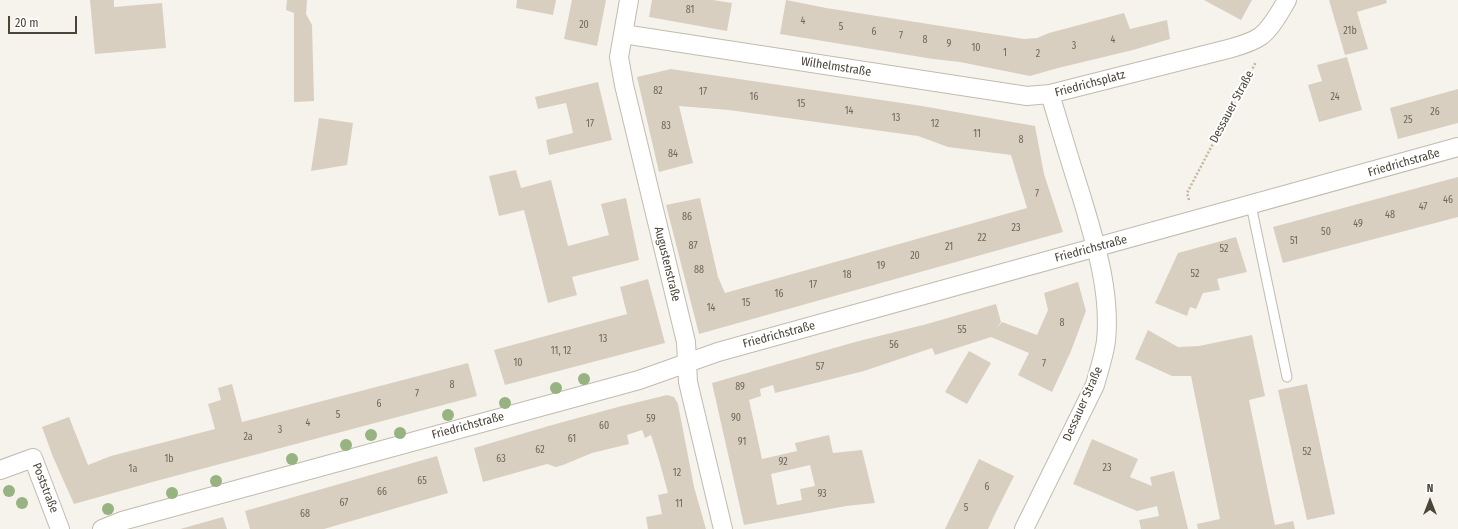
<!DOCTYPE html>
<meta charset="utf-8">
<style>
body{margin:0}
#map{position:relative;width:1458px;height:529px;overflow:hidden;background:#f6f3ec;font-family:"Fira Sans Condensed",sans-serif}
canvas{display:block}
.north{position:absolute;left:1410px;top:481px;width:40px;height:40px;-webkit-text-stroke:3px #fff;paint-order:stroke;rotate:0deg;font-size:11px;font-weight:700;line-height:16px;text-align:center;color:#4b4439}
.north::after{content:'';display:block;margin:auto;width:14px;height:18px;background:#4b4439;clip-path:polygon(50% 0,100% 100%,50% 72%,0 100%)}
.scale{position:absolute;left:8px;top:16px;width:69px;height:18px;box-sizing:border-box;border:2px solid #4b4439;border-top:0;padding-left:5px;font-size:12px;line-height:14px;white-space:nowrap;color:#4b4439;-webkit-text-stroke:3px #fff;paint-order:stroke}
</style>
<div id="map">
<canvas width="1458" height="529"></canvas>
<div class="north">N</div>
<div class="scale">20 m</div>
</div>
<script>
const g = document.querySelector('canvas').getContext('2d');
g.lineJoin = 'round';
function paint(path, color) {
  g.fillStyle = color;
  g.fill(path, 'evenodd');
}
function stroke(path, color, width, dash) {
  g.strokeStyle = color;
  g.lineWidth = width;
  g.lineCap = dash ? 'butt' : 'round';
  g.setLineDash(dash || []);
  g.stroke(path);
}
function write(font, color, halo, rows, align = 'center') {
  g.font = font + ' "Fira Sans Condensed",sans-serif';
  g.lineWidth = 4;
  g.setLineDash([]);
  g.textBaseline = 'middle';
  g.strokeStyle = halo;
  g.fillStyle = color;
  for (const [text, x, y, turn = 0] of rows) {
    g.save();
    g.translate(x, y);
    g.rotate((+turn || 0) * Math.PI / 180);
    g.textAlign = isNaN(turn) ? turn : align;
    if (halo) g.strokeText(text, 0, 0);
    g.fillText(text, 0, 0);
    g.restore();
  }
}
paint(new Path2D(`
 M 90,0 L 114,0 L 114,7 L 162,3 L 166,48 L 95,54 Z
 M 287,0 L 307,0 L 306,14 L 312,25 L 314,101 L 294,102 L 294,13 L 286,10 Z
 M 517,0 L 556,0 L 553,15 L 516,8 Z
 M 572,0 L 606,0 L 597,46 L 564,39 Z
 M 652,0 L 713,0 L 732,3 L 727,31 L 649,17 Z
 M 786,0 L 826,8 L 1024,39 L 1037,38 L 1049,33 L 1124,13 L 1130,29 L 1167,20 L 1170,39 L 1133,50 L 1058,68 L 1030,76 L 960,62 L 933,59 L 780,34 Z
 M 1204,0 L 1252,0 L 1241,20 Z
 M 1329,0 L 1386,0 L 1387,3 L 1357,12 L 1368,49 L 1345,55 Z
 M 1347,57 L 1362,110 L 1319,122 L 1308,85 L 1322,81 L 1317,65 Z
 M 671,69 L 922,106 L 1035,126 L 1044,174 L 1063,232 L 699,334 L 666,205 L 700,198 L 718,277 L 725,293 L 1027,208 L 1011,155 L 948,147 L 918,136 L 729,110 L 679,106 L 693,163 L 659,172 L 637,77 Z
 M 598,82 L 612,140 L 549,155 L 546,140 L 573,133 L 569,115 L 566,103 L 538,109 L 535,97 Z
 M 1458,89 L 1458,123 L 1398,139 L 1390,108 Z
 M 319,118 L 353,123 L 347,165 L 311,171 Z
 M 516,170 L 521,188 L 551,180 L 568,246 L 609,235 L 601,204 L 626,198 L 639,260 L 572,277 L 577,295 L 548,303 L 524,210 L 499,216 L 489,176 Z
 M 1458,177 L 1458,217 L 1283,263 L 1273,227 Z
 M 1236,237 L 1247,272 L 1217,279 L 1220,290 L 1203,293 L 1196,309 L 1190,307 L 1187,316 L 1155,303 L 1178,253 Z
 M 648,279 L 665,343 L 505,385 L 494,350 L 627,314 L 620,287 Z
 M 1078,282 L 1086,311 L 1071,351 L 1052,392 L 1018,375 L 1029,353 L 991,337 L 935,355 L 932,348 L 864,371 L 775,393 L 773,385 L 760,389 L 761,396 L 749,400 L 762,459 L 797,451 L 795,443 L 829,435 L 833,453 L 862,450 L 875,503 L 846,506 L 744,525 L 712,383 L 855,342 L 927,324 L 996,304 L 1001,322 L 996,329 L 1002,322 L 1037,335 L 1048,310 L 1044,293 ZM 810,465 L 815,486 L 800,489 L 802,500 L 777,505 L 771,474 Z
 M 1148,330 L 1178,347 L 1199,346 L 1252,335 L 1265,396 L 1249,400 L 1275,525 L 1293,521 L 1295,529 L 1198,529 L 1197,524 L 1220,519 L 1191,376 L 1172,376 L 1135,359 Z
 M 969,351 L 991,363 L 967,404 L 945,392 Z
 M 468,363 L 477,396 L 156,481 L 74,504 L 53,457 L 42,427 L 69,417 L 88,465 L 111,456 L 215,429 L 208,404 L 221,400 L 218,388 L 232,384 L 242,422 Z
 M 1307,384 L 1335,514 L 1307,520 L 1278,390 Z
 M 667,395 L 674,397 L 678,404 L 694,487 L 706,529 L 648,529 L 646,517 L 662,514 L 658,495 L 668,493 L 659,460 L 651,435 L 645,438 L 642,430 L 627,435 L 629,444 L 592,453 L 563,465 L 556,467 L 547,464 L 483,482 L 474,448 L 552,425 L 618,407 Z
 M 1092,439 L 1138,459 L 1130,477 L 1152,486 L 1150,477 L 1174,471 L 1188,529 L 1141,529 L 1139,520 L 1159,516 L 1157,506 L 1137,511 L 1073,484 Z
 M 437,456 L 448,493 L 324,529 L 250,529 L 245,511 Z
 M 979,459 L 1014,476 L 994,516 L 988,529 L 945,529 Z
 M 223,517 L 227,529 L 180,529 Z`), '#d8cfc1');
const lane = new Path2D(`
 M 1251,205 L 1287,377`);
const street = new Path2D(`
 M 629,0 L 619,57 L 624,85 L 686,342 L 688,382 L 723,529
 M 623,34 L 1027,96 L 1050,94
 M 0,470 L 33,458 L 60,529
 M 102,529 L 122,521 L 639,380 L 718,352 L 1458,147
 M 1024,529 L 1095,385 C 1099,370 1104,356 1106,341 C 1111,291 1095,242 1081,195 C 1070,161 1060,127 1050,94 L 1228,49 C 1239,46 1251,43 1261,36 C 1272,27 1280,12 1287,0`);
stroke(lane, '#c2bbae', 11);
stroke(street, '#c2bbae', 20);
stroke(new Path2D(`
 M 1189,200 L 1187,193 L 1256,62`), '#c4b79f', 2.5, [2, 2]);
stroke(lane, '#fff', 9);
stroke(street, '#fff', 18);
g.fillStyle = '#97b381';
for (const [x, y] of [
 [584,379],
 [556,388],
 [505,403],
 [448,415],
 [400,433],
 [371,435],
 [346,445],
 [292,459],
 [216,481],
 [9,491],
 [172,493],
 [22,503],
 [108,509]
]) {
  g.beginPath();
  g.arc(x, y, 6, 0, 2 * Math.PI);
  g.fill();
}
write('10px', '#6e675b', null, [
 ["81",690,10],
 ["4",803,21],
 ["20",584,25],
 ["5",841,27],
 ["21b",1350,31],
 ["6",874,32],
 ["7",901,36],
 ["8",925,40],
 ["4",1113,40],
 ["9",949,44],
 ["3",1074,46],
 ["10",976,48],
 ["1",1005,53],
 ["2",1038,54],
 ["82",658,91],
 ["17",703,92],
 ["16",754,97],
 ["24",1335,97],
 ["15",801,104],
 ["14",849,111],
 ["26",1435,112],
 ["13",896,118],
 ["25",1408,120],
 ["17",590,124],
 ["12",935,124],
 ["83",666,126],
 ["11",977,134],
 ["8",1021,140],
 ["84",673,154],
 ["7",1037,194],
 ["46",1448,200],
 ["47",1423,207],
 ["48",1390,215],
 ["86",687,217],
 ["49",1358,224],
 ["23",1016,228],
 ["50",1326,232],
 ["22",982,238],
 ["51",1294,241],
 ["87",693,246],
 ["21",949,247],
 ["52",1224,249],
 ["20",915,256],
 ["19",881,266],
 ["88",699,270],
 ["52",1195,274],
 ["18",847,275],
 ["17",813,285],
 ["16",779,294],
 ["15",746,303],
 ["14",711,308],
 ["8",1062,323],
 ["55",962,330],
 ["13",603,339],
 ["56",894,345],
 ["11, 12",561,351],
 ["10",518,363],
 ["7",1044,364],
 ["57",820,367],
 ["8",452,385],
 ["89",740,387],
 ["7",417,394],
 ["6",379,404],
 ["5",338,415],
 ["90",736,418],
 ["59",651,419],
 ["4",308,423],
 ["60",604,426],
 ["3",280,430],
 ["2a",248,437],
 ["61",572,439],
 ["91",742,442],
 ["62",540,450],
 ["52",1307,452],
 ["1b",169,459],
 ["63",501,459],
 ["92",783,462],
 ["23",1107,468],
 ["1a",133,469],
 ["12",677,473],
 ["65",422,481],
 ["6",987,487],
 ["66",382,492],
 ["93",822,494],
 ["67",344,503],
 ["11",679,504],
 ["5",966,508],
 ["68",305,514]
]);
write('12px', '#4b4439', '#fff', [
 ["Wilhelmstraße",836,67,9],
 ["Friedrichsplatz",1090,84,-15],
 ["Dessauer Straße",1232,107,-62],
 ["Friedrichstraße",1404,163,-16],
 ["Friedrichstraße",1091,249,-15],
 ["Augustenstraße",667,264,76],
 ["Friedrichstraße",779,335,-15],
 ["Dessauer Straße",1083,404,-66],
 ["Friedrichstraße",468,426,-15],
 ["Poststraße",45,488,69]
]);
</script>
